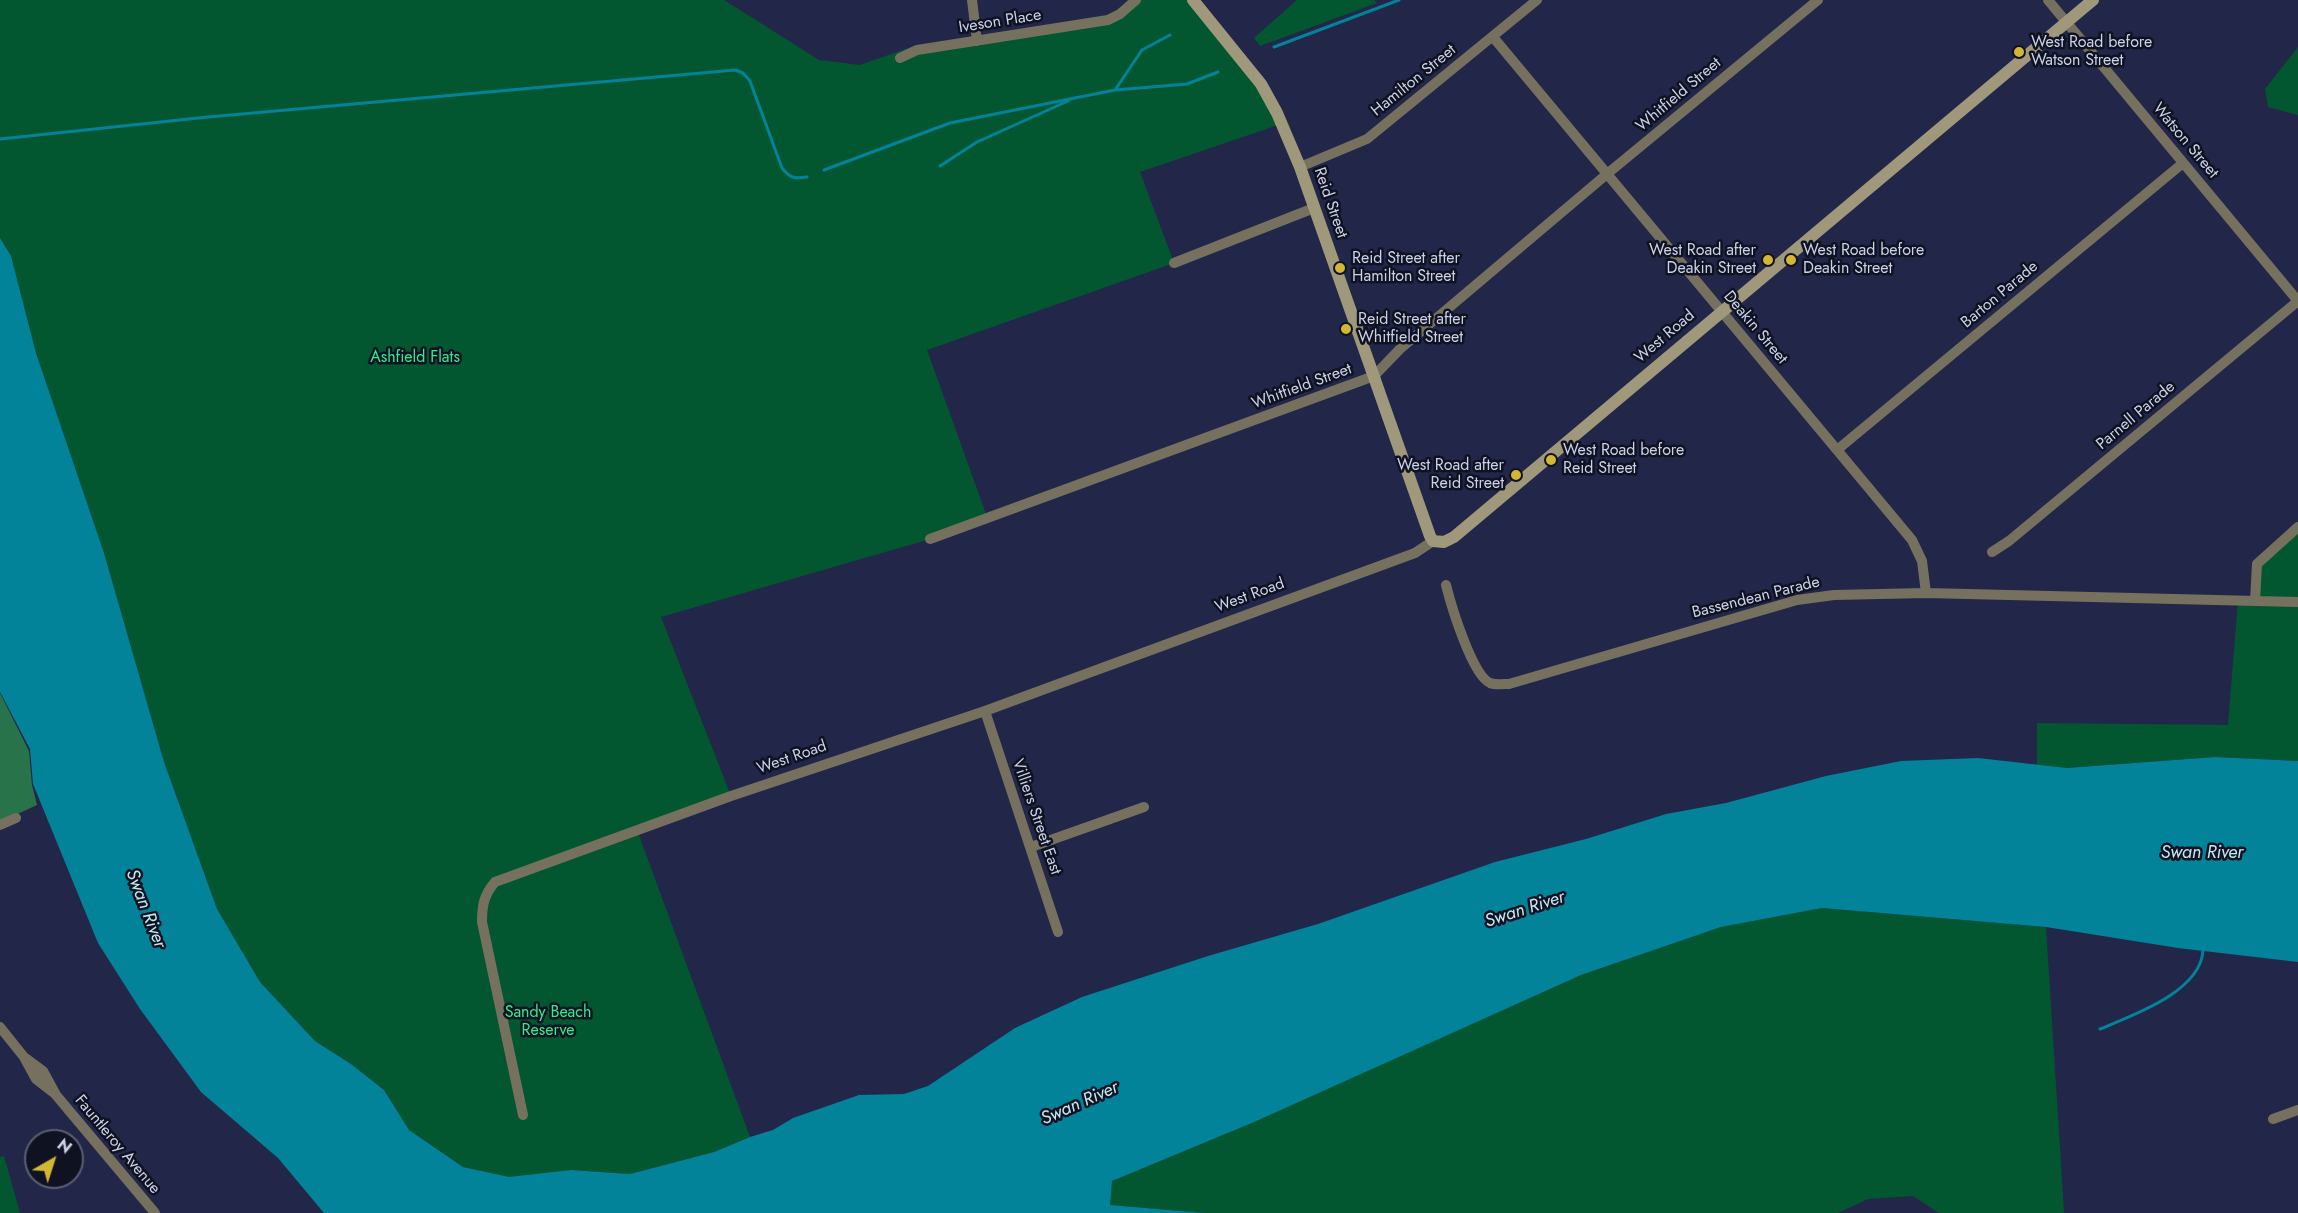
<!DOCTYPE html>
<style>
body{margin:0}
#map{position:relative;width:2298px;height:1213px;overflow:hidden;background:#22274a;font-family:Jost,sans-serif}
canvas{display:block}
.north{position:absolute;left:24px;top:1129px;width:60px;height:60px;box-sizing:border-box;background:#0f1221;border:2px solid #5b5e71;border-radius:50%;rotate:39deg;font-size:16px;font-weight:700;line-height:24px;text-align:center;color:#ccd1e8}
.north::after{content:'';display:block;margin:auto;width:21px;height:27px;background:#d4b635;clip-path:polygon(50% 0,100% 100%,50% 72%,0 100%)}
</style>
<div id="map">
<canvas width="2298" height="1213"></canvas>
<div class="north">N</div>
</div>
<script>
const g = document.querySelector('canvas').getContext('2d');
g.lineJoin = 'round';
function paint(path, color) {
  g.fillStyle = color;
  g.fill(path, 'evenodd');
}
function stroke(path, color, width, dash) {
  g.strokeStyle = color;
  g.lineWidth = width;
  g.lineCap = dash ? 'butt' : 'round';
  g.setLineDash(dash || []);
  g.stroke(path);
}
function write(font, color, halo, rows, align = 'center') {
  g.font = font + ' Jost,sans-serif';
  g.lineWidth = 5;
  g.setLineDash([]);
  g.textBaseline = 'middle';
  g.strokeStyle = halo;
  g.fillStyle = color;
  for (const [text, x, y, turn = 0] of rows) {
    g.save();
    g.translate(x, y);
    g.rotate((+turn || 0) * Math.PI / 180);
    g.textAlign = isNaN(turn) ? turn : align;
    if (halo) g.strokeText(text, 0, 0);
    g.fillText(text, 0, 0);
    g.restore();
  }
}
paint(new Path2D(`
 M 0,0 L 724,0 L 819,60 L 860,65 L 917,45 L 1106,19 L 1132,0 L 1192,0 L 1252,71 L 1281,124 L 1140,172 L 1174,263 L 927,350 L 987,517 L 930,539 L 661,617 L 731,796 L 637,830 L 750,1137 L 714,1152 L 630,1174 L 571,1170 L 509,1178 L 463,1167 L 409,1130 L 384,1090 L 351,1064 L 315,1041 L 260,982 L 217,909 L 164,762 L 104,553 L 36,353 L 11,256 L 0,238 Z
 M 1297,0 L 1374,0 L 1377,3 L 1260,46 L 1254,38 Z
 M 2298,47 L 2298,115 L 2268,107 L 2265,89 Z
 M 2298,527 L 2298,761 L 2215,757 L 2067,768 L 2037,765 L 2037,723 L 2228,725 L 2238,600 L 2255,600 L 2257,564 Z
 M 1822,908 L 2046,927 L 2064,1213 L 1939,1213 L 1913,1196 L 1868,1199 L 1838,1213 L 1204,1213 L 1109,1205 L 1112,1181 L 1581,975 L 1721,927 Z
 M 4,1156 L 20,1213 L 0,1213 L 0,1157 Z`), '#035730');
paint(new Path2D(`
 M 0,693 L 29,751 L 32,785 L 37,805 L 0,822 Z`), '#29734a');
paint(new Path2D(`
 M 0,238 L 11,256 L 36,353 L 104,553 L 164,762 L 217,909 L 260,982 L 315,1041 L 351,1064 L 384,1090 L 409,1130 L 463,1167 L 509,1177 L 571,1170 L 630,1174 L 714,1152 L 750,1137 L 773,1130 L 793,1118 L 859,1095 L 904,1094 L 928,1086 L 1015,1028 L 1082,997 L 1208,956 L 1318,924 L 1495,862 L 1586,839 L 1666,814 L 1726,803 L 1826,776 L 1901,761 L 1978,758 L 2067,768 L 2215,757 L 2298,761 L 2298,962 L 2178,948 L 2046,927 L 1822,908 L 1721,927 L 1581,975 L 1254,1122 L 1112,1181 L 1110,1205 L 1204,1213 L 324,1213 L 278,1158 L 201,1092 L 140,1009 L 98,943 L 33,784 L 30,749 L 0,692 Z`), '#02839a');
stroke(new Path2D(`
 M 1274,47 L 1399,0
 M 1115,90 L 1142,50 L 1170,35
 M 0,139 L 208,117 L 735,70 L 743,73 L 750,81 L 782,168 C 790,178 794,179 807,177
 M 940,166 L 977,142 L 1068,101
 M 824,170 L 950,123 L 1115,90 L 1187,84 L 1218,72
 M 2100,1029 C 2133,1015 2200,992 2203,951`), '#02839a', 3);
stroke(new Path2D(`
 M 972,0 L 977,41
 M 2048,0 L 2298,301
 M 1493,37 L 1912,540 L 1922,561 L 1926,593
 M 900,58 L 917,50 L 1108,20 L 1120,14 L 1136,0
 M 1300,167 L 1367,139 L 1537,0
 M 1174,263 L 1314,208
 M 1837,450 L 2183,163
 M 930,539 L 1374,376 L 1400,349 L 1607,174 L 1818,0
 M 1992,552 L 2009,541 L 2298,301
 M 1446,585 C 1451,605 1472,675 1490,683 C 1495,685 1503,684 1509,684 L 1797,600 L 1834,595 L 1926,593 L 2298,602
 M 2255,601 L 2257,564 L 2298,527
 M 985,711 L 1058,932
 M 0,825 L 16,818
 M 1031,847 L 1144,807
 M 0,1027 L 24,1057 L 36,1079 L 54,1093
 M 24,1057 L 43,1071 L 56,1095 L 155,1213
 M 523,1115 L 482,922 C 482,905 484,895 495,882 L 731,796 L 985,711 L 1415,553 L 1433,541
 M 2273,1119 L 2298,1110`), '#76715e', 10);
stroke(new Path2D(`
 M 1193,0 L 1261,84 L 1277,113 L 1300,167 L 1430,536 L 1433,541 L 1444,542 L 1454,537 L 2093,0`), '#a0987a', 12);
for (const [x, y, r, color] of [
 [2019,52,6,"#d4b635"],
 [1768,260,6,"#d4b635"],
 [1791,260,6,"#d4b635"],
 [1340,268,6,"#d4b635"],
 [1346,329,6,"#d4b635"],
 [1551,460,6,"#d4b635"],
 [1516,475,6,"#d4b635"]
]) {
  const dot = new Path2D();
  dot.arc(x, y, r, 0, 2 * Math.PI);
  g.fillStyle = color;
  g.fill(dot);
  stroke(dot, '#0f1221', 2);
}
write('16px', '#ccd1e8', '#0f1221', [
 ["Iveson Place",1000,22,-9],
 ["Hamilton Street",1414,81,-39],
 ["Whitfield Street",1679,95,-40],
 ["Watson Street",2185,141,50],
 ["Reid Street",1330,203,71],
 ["Barton Parade",2000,295,-40],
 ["Deakin Street",1755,328,50],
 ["West Road",1665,337,-40],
 ["Whitfield Street",1302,387,-20],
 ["Parnell Parade",2136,416,-40],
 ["West Road",1250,596,-20],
 ["Bassendean Parade",1756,598,-14],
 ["West Road",792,758,-19],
 ["Villiers Street East",1036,817,71],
 ["Fauntleroy Avenue",117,1145,50]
]);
write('16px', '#ccd1e8', '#0f1221', [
 ["West Road before",2031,43],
 ["Watson Street",2031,61],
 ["West Road after",1756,251,"right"],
 ["Deakin Street",1756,269,"right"],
 ["West Road before",1803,251],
 ["Deakin Street",1803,269],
 ["Reid Street after",1352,259],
 ["Hamilton Street",1352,277],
 ["Reid Street after",1358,320],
 ["Whitfield Street",1358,338],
 ["West Road before",1563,451],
 ["Reid Street",1563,469],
 ["West Road after",1504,466,"right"],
 ["Reid Street",1504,484,"right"]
], 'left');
write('16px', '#2ded8f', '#0f1221', [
 ["Ashfield Flats",415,358],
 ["Sandy Beach",548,1013],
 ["Reserve",548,1031]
]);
write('italic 18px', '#c5e9f2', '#0f1221', [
 ["Swan River",2202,854],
 ["Swan River",145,909,69],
 ["Swan River",1525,910,-18],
 ["Swan River",1080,1104,-24]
]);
</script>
